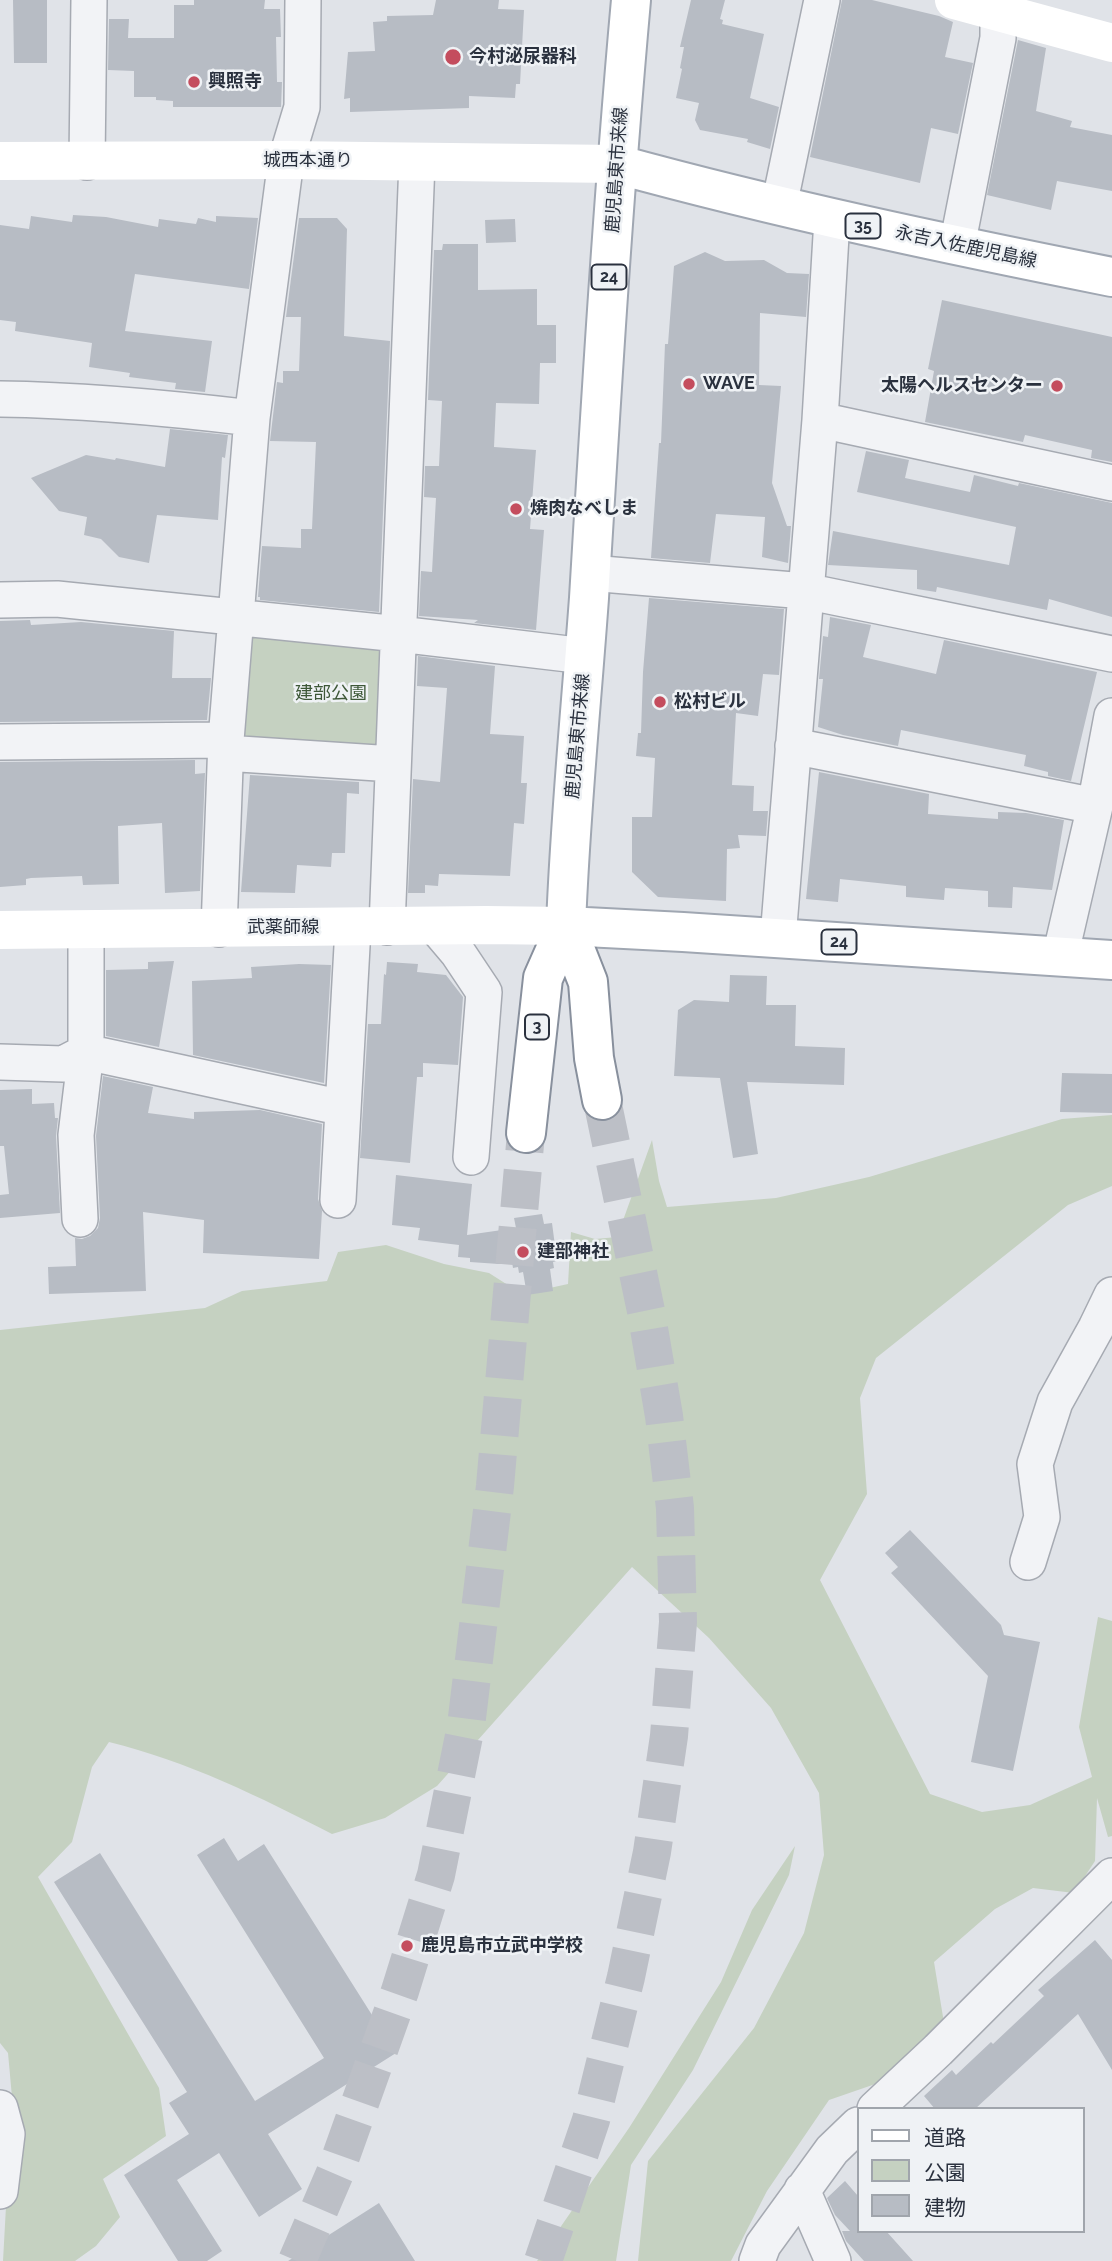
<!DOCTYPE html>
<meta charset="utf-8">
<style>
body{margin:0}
#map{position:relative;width:1112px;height:2261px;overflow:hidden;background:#e0e3e8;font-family:Raleway,"Noto Sans JP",sans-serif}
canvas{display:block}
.legend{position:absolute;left:857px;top:2107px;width:228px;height:126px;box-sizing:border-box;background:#eff2f5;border:2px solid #a0a5ac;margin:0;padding:9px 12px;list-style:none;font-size:21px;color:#2a313e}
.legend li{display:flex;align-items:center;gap:14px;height:35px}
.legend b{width:35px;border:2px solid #a0a5ac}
</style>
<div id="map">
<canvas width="1112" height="2261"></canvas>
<ul class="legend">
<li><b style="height:9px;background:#fff"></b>道路</li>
<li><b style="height:19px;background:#c5d1c1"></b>公園</li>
<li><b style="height:19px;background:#b7bcc4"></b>建物</li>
</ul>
</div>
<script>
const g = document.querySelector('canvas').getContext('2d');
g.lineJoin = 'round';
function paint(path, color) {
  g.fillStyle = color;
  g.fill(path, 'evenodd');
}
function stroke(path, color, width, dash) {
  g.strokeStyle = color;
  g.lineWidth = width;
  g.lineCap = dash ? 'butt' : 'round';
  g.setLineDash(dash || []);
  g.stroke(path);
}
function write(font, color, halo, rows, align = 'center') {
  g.font = font + ' Raleway,"Noto Sans JP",sans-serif';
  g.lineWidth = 5;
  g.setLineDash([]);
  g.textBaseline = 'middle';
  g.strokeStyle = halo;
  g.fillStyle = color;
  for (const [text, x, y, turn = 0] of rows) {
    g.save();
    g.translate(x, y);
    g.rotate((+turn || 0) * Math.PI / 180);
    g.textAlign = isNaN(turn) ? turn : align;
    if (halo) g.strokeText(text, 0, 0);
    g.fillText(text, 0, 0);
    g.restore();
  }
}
paint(new Path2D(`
 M 248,634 L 390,645 L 382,751 L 242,740 Z
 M 1112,1115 L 1112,1186 L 1068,1205 L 876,1358 L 860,1398 L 867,1494 L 820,1580 L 930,1794 L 982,1812 L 1030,1805 L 1092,1777 L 1079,1727 L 1098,1617 L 1112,1621 L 1112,1836 L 1108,1837 L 1097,1798 L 1095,1861 L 1074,1893 L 1033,1888 L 995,1909 L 934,1962 L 944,2023 L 884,2081 L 829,2100 L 767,2191 L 731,2261 L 638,2261 L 648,2161 L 754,2028 L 804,1933 L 824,1855 L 819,1793 L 771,1708 L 709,1638 L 632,1567 L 437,1786 L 385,1818 L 332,1834 C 260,1797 187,1761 109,1742 L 92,1767 L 72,1842 L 38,1877 L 159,2088 L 166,2136 L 103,2179 L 120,2217 L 96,2246 L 75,2261 L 3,2261 L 12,2097 L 8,2053 L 0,2043 L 0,1330 L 205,1308 L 242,1291 L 327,1281 L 338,1252 L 386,1245 L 444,1264 L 489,1273 L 522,1294 L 568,1284 L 571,1232 L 595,1239 L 617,1237 L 652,1140 L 659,1181 L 667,1207 L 776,1198 L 869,1177 L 1062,1119 Z
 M 795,1846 L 789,1875 L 693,2070 L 631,2165 L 616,2261 L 537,2261 L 629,2128 L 721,1982 L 752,1910 Z`), '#c5d1c1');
paint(new Path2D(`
 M 13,0 L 47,0 L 47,63 L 14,63 Z
 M 194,0 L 265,0 L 264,9 L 280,9 L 281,37 L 276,37 L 277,82 L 282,82 L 281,107 L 173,107 L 173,101 L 156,100 L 156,97 L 134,97 L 134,71 L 108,70 L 109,19 L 129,19 L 128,38 L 174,38 L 174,5 L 194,5 Z
 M 436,0 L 499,0 L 498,9 L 524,10 L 520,84 L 516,84 L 515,98 L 469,96 L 469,108 L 350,112 L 350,98 L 344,99 L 348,52 L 375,51 L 373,22 L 387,21 L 387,16 L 433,15 Z
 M 691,0 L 725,0 L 720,19 L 723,20 L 722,24 L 764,34 L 750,98 L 779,107 L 770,149 L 747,142 L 748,139 L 700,130 L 695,120 L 699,103 L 676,98 L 682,69 L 680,68 L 684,47 L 680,47 Z
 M 842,0 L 872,0 L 939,16 L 953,22 L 945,57 L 973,63 L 958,134 L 931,128 L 920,183 L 810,157 Z
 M 1018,40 L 1046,48 L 1036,111 L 1072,121 L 1070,127 L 1112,135 L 1112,191 L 1057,181 L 1051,210 L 987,195 Z
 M 73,215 L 106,217 L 158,227 L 159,219 L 196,224 L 198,218 L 216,222 L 216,216 L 258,218 L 249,289 L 135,274 L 125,331 L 212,341 L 205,392 L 175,389 L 176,383 L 129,377 L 130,373 L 89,367 L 92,343 L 15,331 L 16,322 L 0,320 L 0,225 L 29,229 L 31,216 L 72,222 Z
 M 299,218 L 337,218 L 347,229 L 344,336 L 390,341 L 379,612 L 260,600 L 260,597 L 258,597 L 262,546 L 301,548 L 301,529 L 312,529 L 316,442 L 270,441 L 277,382 L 283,383 L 283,371 L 299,371 L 301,317 L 286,317 Z
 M 515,219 L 516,242 L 486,243 L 485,220 Z
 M 443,244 L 478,244 L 478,290 L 537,289 L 537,325 L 556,325 L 556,363 L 540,363 L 539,404 L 496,403 L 494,447 L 536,450 L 530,529 L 544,530 L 536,630 L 474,623 L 478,620 L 419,616 L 421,571 L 432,572 L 436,498 L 424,497 L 425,466 L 439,466 L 442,401 L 428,400 L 434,250 L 442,250 Z
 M 705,252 L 725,261 L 764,260 L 787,273 L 809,274 L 806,317 L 760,313 L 759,385 L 781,386 L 772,483 L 787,526 L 791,526 L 788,563 L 762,557 L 765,517 L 716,514 L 710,563 L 651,558 L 659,443 L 661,443 L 665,344 L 668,344 L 674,266 Z
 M 942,300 L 1112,337 L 1112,462 L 1091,458 L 1092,450 L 1025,435 L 1023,442 L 925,422 L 934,371 L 928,369 Z
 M 170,429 L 228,435 L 225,458 L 222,457 L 218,520 L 157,515 L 149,563 L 119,557 L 101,539 L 84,535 L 87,517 L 59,511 L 31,478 L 86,455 L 115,460 L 116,458 L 165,467 Z
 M 866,451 L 909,460 L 905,478 L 970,492 L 974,475 L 1018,486 L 1019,483 L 1112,503 L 1112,617 L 1049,599 L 1047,610 L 937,587 L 936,592 L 917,589 L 917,570 L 828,565 L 833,531 L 1009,565 L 1016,527 L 857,492 Z
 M 649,598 L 784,609 L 779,675 L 763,674 L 758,716 L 736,713 L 732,785 L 754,786 L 753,811 L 768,811 L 766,836 L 738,835 L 740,848 L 727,849 L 726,901 L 658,897 L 632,872 L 632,817 L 652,817 L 655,758 L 636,756 L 638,733 L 641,733 L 643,672 Z
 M 830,617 L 871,625 L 863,657 L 936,674 L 944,640 L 1097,672 L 1071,781 L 1048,776 L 1048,772 L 1024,766 L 1026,755 L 901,730 L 898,746 L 843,735 L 818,727 L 823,679 L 819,679 L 823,636 L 828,637 Z
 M 30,620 L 31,625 L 81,622 L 174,631 L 172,678 L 211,678 L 207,720 L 0,722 L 0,621 Z
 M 418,656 L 495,666 L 490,734 L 524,736 L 521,783 L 527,783 L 524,824 L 514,823 L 510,876 L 439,874 L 438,886 L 425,885 L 425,893 L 408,893 L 413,779 L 440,782 L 447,688 L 417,686 Z
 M 195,760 L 195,774 L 205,773 L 200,891 L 165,893 L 162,823 L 118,826 L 119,884 L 83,885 L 82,876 L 31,878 L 26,879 L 26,885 L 0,887 L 0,762 Z
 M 819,772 L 929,794 L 928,814 L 998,819 L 998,812 L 1026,813 L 1064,820 L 1052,890 L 1013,887 L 1012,908 L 988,907 L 988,891 L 945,888 L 944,900 L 906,897 L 906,886 L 840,879 L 838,902 L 806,899 Z
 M 250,775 L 359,782 L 359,794 L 347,793 L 345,853 L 332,853 L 331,867 L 297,865 L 295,893 L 241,892 Z
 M 174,961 L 159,1047 L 106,1036 L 106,970 L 148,969 L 148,962 Z
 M 387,962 L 418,964 L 417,972 L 446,975 L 463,997 L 458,1065 L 423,1063 L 423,1077 L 417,1077 L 410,1163 L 360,1158 L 368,1024 L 381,1024 L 384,974 L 386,975 Z
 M 299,964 L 331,965 L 324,1083 L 193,1055 L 192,981 L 252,978 L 251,967 Z
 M 730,975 L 767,976 L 766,1005 L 796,1005 L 795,1046 L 845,1048 L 844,1085 L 747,1082 L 758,1154 L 733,1158 L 720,1078 L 674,1076 L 678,1010 L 694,1000 L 729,1002 Z
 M 1062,1073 L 1112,1074 L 1112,1113 L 1060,1112 Z
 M 103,1076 L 153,1087 L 148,1113 L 194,1119 L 194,1112 L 260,1110 L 322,1124 L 318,1199 L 322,1211 L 319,1259 L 203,1253 L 204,1220 L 143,1212 L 146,1291 L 49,1294 L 48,1267 L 76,1266 L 75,1238 L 82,1239 L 90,1236 L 98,1228 L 100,1218 L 96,1136 Z
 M 32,1089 L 32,1104 L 54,1103 L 55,1118 L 58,1118 L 56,1136 L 60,1213 L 0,1218 L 0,1195 L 9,1194 L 4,1146 L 0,1146 L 0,1090 Z
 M 396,1175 L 472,1184 L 467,1235 L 516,1228 L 514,1218 L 542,1214 L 544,1224 L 552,1223 L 557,1261 L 553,1262 L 554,1268 L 550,1269 L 553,1291 L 527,1295 L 523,1272 L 519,1273 L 518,1267 L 513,1268 L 512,1262 L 499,1264 L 470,1262 L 470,1258 L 458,1257 L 459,1245 L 418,1240 L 420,1228 L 392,1225 Z
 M 910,1530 L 1001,1625 L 1004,1635 L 1040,1642 L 1013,1771 L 971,1762 L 988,1676 L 891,1573 L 898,1567 L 885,1553 Z
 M 224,1838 L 238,1861 L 264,1844 L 396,2053 L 268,2134 L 302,2189 L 259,2217 L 219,2153 L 177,2180 L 222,2251 L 207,2261 L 178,2261 L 124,2175 L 189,2134 L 169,2103 L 187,2092 L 54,1882 L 100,1853 L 255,2101 L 324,2058 L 197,1855 Z
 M 1095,1940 L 1112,1960 L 1112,2070 L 1078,2014 L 975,2109 L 935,2109 L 924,2096 L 952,2070 L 956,2075 L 991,2042 L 993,2044 L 1044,1996 L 1038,1990 Z
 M 845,2181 L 858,2196 L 858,2231 L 886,2231 L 913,2261 L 864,2261 L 846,2241 L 842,2231 L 850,2231 L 835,2215 L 827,2198 Z
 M 379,2203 L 415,2261 L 288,2261 Z`), '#b7bcc4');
stroke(new Path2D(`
 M 297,2261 L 335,2173 L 400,1991 L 436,1875 L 466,1726 L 495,1486 L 526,1133
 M 543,2261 L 591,2120 L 626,1977 L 652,1852 L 669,1736 L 678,1622 L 675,1508 L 664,1416 L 646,1311 L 602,1100`), '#bcbfc6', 38, [38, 19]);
const street = new Path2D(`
 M 87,162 L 89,0
 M 779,206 L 822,0
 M 957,246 L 998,38 L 998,0
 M 0,399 C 84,400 168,408 252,418
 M 820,420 L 1112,483
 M 590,573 L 805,591 L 1112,654
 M 0,600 L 57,599 L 399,634 L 585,656
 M 0,742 L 226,740
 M 793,746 L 1095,806
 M 225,753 L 393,764
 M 387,927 L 417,162
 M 436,927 L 458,953 L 484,992 L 471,1157
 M 219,929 L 226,740 L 252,418 L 286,160 L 302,107 L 303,0
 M 778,938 L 820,420 L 832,219
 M 1060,957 L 1095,806 L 1112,716
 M 0,1062 L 63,1064 L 86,1052 L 86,930
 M 338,1200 L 353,928
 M 80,1219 L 76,1135 L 86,1052 L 343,1108
 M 1028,1562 L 1042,1517 L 1035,1464 L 1055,1402 L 1096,1328 L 1112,1295
 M 0,2108 L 7,2134 L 0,2191
 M 875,2109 L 938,2050 L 1112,1876
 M 802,2190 L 833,2261
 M 757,2261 L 763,2245 L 832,2150 L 858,2125`);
const primary = new Path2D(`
 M 631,0 C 613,199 601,399 589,598 C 581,708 570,817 566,926 L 683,932 L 1112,960
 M 616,164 C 780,209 946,244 1112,277`);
const highway = new Path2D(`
 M 566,926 L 588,982 L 594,1058 L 602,1100
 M 526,1133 L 543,978 L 566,926`);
stroke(street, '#a6aab2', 38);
stroke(primary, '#a0a7b2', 42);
stroke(highway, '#88909d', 42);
stroke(street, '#f2f3f6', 35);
stroke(new Path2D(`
 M 954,0 L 1112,43
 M 0,161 L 286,160 L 616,164
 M 0,930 L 486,925 L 566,926`), '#fff', 38);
stroke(primary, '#fff', 38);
stroke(highway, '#fff', 38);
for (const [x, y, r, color] of [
 [453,57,9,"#c44d5e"],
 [194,82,7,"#c44d5e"],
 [689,384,7,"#c44d5e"],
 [1057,386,7,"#c44d5e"],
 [516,509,7,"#c44d5e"],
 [660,702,7,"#c44d5e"],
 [523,1252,7,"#c44d5e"],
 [407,1946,7,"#c44d5e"]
]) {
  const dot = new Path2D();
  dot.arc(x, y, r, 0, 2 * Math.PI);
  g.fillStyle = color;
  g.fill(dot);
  stroke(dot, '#eff2f5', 2.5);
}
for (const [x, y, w] of [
 [863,226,35],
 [609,277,35],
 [839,942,35],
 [537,1027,24]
]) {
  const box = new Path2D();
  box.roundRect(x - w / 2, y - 12.5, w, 25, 5);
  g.fillStyle = '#eff2f5';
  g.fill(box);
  stroke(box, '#2a313e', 2);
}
write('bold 16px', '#2a313e', null, [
 ["35",863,226],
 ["24",609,277],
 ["24",839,942],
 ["3",537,1027]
]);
write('bold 18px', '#2a313e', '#eff2f5', [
 ["今村泌尿器科",469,57],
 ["興照寺",208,82],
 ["WAVE",703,384],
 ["太陽ヘルスセンター",1043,386,"right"],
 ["焼肉なべしま",530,509],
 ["松村ビル",674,702],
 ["建部神社",537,1252],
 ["鹿児島市立武中学校",421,1946]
], 'left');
write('18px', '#2a313e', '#eff2f5', [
 ["城西本通り",308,161],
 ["鹿児島東市来線",617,170,-86],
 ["永吉入佐鹿児島線",966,247,12],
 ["鹿児島東市来線",578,736,-85],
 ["武薬師線",283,928]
]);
write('18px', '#3e5838', '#eff2f5', [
 ["建部公園",331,694]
]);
</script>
